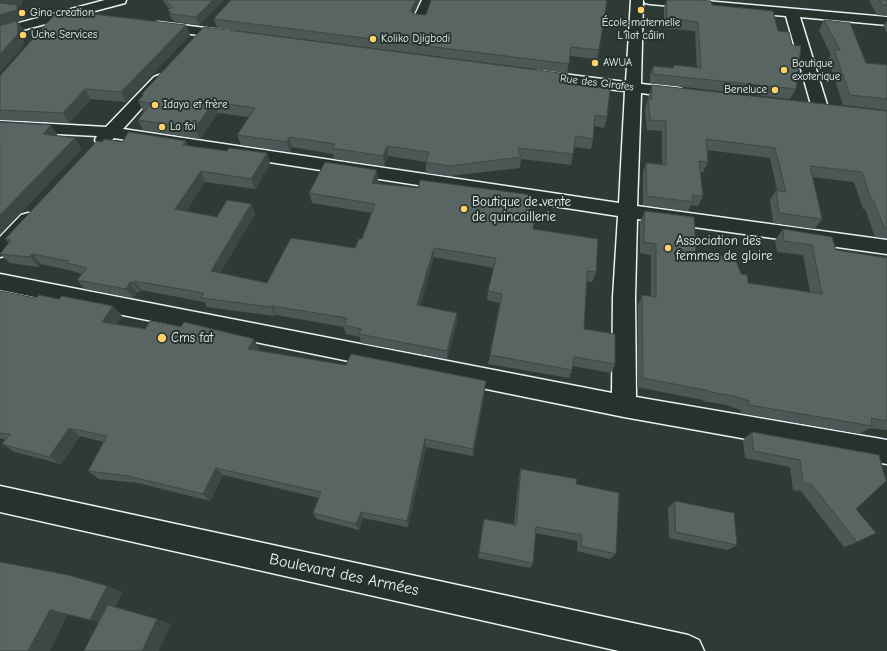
<!DOCTYPE html>
<meta charset="utf-8">
<style>
body{margin:0}
canvas{display:block;background:#2e3b35}
</style>
<canvas width="887" height="651"></canvas>
<script>
const g = document.querySelector('canvas').getContext('2d');
g.lineJoin = 'round';
function stroke(path, color, width, dash) {
  g.strokeStyle = color;
  g.lineWidth = width;
  g.lineCap = dash ? 'butt' : 'round';
  g.setLineDash(dash || []);
  g.stroke(path);
}
function paint(path, color) {
  g.fillStyle = color;
  g.fill(path, 'evenodd');
}
function write(font, color, halo, rows, align = 'center') {
  g.font = font + ' "Comic Neue",sans-serif';
  g.lineWidth = 4;
  g.setLineDash([]);
  g.textBaseline = 'middle';
  g.strokeStyle = halo;
  g.fillStyle = color;
  for (const [text, x, y, turn = 0] of rows) {
    g.save();
    g.translate(x, y);
    g.rotate((+turn || 0) * Math.PI / 180);
    g.textAlign = isNaN(turn) ? turn : align;
    if (halo) g.strokeText(text, 0, 0);
    g.fillText(text, 0, 0);
    g.restore();
  }
}
const street = new Path2D(`
 M 422,0 L 434,0 L 425,22 L 415,22 L 413,19 Z
 M 631,0 L 643,0 L 641,84 L 679,88 L 684,90 L 687,93 L 684,96 L 679,98 L 641,93 L 637,206 L 887,240 L 887,254 L 637,219 L 635,297 L 636,397 L 887,440 L 887,464 L 624,417 L 0,290 L 0,274 L 612,393 L 613,297 L 618,216 L 114,138 C 109,144 106,146 97,144 L 95,140 L 97,136 L 0,131 L 0,121 L 106,127 L 154,77 L 159,75 L 164,77 L 167,80 L 123,129 L 619,203 L 625,91 L 539,81 L 534,79 L 531,76 L 534,73 L 539,71 L 626,82 Z
 M 644,0 L 694,0 L 887,17 L 887,25 L 800,17 L 828,108 L 826,111 L 820,113 L 814,111 L 812,108 L 786,16 L 650,4 L 645,3 Z
 M 158,22 L 229,31 L 234,32 L 236,35 L 234,38 L 229,39 L 153,29 L 151,26 L 153,23 Z
 M 28,213 L 35,215 L 38,220 L 35,225 L 7,255 L 0,257 L 0,237 L 21,215 Z`);
const secondary = new Path2D(`
 M 105,0 L 126,0 L 125,3 L 0,36 L 0,28 Z
 M 0,486 L 688,635 L 699,640 L 704,651 L 619,651 L 0,512 Z`);
stroke(street, '#e8f1f8', 3);
stroke(secondary, '#e8f1f8', 3);
paint(street, '#26332d');
paint(secondary, '#26332d');
paint(new Path2D(`
 M 163,0 L 224,0 L 199,25 L 175,22 L 171,18 L 168,9 L 169,9 Z
 M 231,0 L 420,0 L 414,14 L 599,50 L 597,59 L 570,56 L 567,73 L 217,28 L 214,19 Z
 M 667,0 L 699,0 L 778,31 L 796,89 L 790,99 L 650,83 L 650,75 L 653,66 L 672,68 L 674,65 L 697,68 L 695,31 L 664,28 L 664,7 Z
 M 869,0 L 887,0 L 887,16 L 877,15 Z
 M 824,20 L 866,63 L 887,65 L 887,110 L 843,105 L 828,59 L 831,55 L 819,30 Z
 M 887,21 L 887,33 L 883,26 Z
 M 186,25 L 190,35 L 126,102 L 91,99 L 69,123 L 0,120 L 0,76 Z
 M 567,84 L 607,117 L 604,128 L 594,126 L 593,139 L 591,149 L 574,147 L 571,165 L 521,159 L 520,168 L 449,176 L 426,173 L 426,162 L 388,156 L 384,166 L 334,159 L 333,154 L 292,147 L 290,152 L 241,145 L 237,135 L 249,117 L 218,113 L 200,139 L 143,130 L 138,120 L 144,112 L 138,101 L 143,96 L 142,94 Z
 M 652,85 L 887,111 L 887,238 L 875,237 L 865,209 L 863,209 L 854,182 L 813,177 L 822,219 L 814,229 L 773,223 L 770,200 L 776,190 L 777,190 L 770,158 L 707,150 L 708,162 L 703,172 L 700,172 L 703,196 L 698,206 L 691,205 L 688,211 L 643,205 L 643,172 L 646,163 L 662,164 L 662,131 L 647,130 L 645,109 L 648,99 L 649,95 Z
 M 186,141 L 188,146 L 227,151 L 267,153 L 270,164 L 255,189 L 205,182 L 186,211 L 217,217 L 251,204 L 255,214 L 220,273 L 267,283 L 355,248 L 362,239 L 372,213 L 312,203 L 309,193 L 378,180 L 377,184 L 530,210 L 533,229 L 596,272 L 592,282 L 587,281 L 584,329 L 615,364 L 611,373 L 573,366 L 572,370 L 569,378 L 488,364 L 490,355 L 500,303 L 487,300 L 488,291 L 494,268 L 434,257 L 420,306 L 457,313 L 457,322 L 447,359 L 361,343 L 360,337 L 346,334 L 344,327 L 276,315 L 275,316 L 207,307 L 204,302 L 141,290 L 140,292 L 137,292 L 133,298 L 85,289 L 77,280 L 82,274 L 75,272 L 73,271 L 41,264 L 39,267 L 10,263 L 0,254 L 9,243 L 5,239 L 102,142 Z
 M 645,211 L 696,254 L 741,274 L 748,283 L 810,292 L 803,255 L 777,252 L 775,240 L 783,229 L 836,250 L 887,258 L 887,430 L 869,428 L 860,434 L 741,413 L 740,410 L 726,405 L 703,401 L 703,400 L 637,387 L 638,305 L 642,295 L 651,297 L 651,255 L 640,253 L 640,222 Z
 M 0,291 L 122,316 L 116,324 L 145,329 L 181,327 L 254,339 L 259,349 L 258,351 L 485,390 L 473,456 L 426,447 L 408,527 L 363,518 L 359,530 L 317,519 L 313,513 L 319,498 L 223,475 L 210,501 L 138,483 L 99,479 L 88,471 L 104,442 L 80,436 L 61,464 L 15,452 L 2,444 L 6,440 L 0,438 Z
 M 752,432 L 879,455 L 856,509 L 857,542 L 844,547 L 801,491 L 793,490 L 790,467 L 745,458 L 743,440 Z
 M 521,469 L 576,484 L 616,554 L 610,559 L 577,551 L 578,541 L 535,533 L 533,563 L 530,568 L 478,558 L 484,519 L 514,524 L 519,477 Z
 M 675,501 L 737,545 L 727,550 L 669,538 L 668,508 Z`), '#4d5755');
paint(new Path2D(`
 M 0,0 L 22,0 L 22,6 L 18,7 L 23,15 L 23,20 L 18,22 L 24,31 L 24,45 L 0,73 Z
 M 213,0 L 224,0 L 199,25 L 196,17 Z
 M 416,0 L 420,0 L 412,18 L 411,10 Z
 M 186,25 L 190,35 L 126,102 L 121,92 Z
 M 85,89 L 91,99 L 69,123 L 63,113 Z
 M 214,102 L 218,113 L 200,139 L 195,128 Z
 M 51,125 L 58,136 L 50,145 L 43,134 Z
 M 289,137 L 292,147 L 290,152 L 287,142 Z
 M 75,138 L 82,149 L 0,235 L 0,215 Z
 M 186,141 L 191,151 L 183,145 Z
 M 387,146 L 388,156 L 384,166 L 383,156 Z
 M 267,153 L 270,164 L 255,189 L 251,179 Z
 M 377,170 L 378,180 L 373,193 L 372,183 Z
 M 201,171 L 205,182 L 180,219 L 175,209 Z
 M 251,204 L 255,214 L 216,280 L 211,271 Z
 M 434,248 L 434,257 L 418,315 L 417,305 Z
 M 32,254 L 41,264 L 39,267 L 30,257 Z
 M 134,281 L 141,290 L 140,292 L 133,283 Z
 M 130,282 L 137,292 L 133,298 L 126,289 Z
 M 113,306 L 122,316 L 111,332 L 102,322 Z
 M 272,306 L 276,315 L 275,316 L 271,307 Z
 M 457,313 L 457,322 L 447,359 L 447,351 Z
 M 254,339 L 259,349 L 253,359 L 248,349 Z
 M 486,381 L 485,390 L 473,456 L 473,449 Z
 M 69,428 L 80,436 L 61,464 L 49,457 Z
 M 425,439 L 426,447 L 408,527 L 407,521 Z
 M 216,468 L 223,475 L 210,501 L 203,494 Z
 M 361,512 L 363,518 L 359,530 L 356,524 Z
 M 107,586 L 123,592 L 107,624 L 90,620 Z
 M 50,610 L 68,614 L 50,651 L 28,651 Z
 M 157,619 L 171,624 L 159,651 L 142,651 Z`), '#3e4745');
const building = new Path2D(`
 M 166,0 L 213,0 L 196,17 L 171,14 L 168,9 L 172,8 Z
 M 231,0 L 416,0 L 411,10 L 413,14 L 426,15 L 431,0 L 607,0 L 599,50 L 571,47 L 569,64 L 214,19 Z
 M 667,0 L 699,0 L 711,1 L 712,5 L 773,11 L 778,31 L 789,32 L 792,45 L 801,46 L 796,89 L 653,74 L 653,66 L 673,68 L 674,65 L 701,68 L 698,22 L 667,18 Z
 M 880,0 L 887,0 L 887,5 L 883,5 Z
 M 0,3 L 17,5 L 17,10 L 0,15 Z
 M 59,10 L 186,25 L 121,92 L 85,89 L 63,113 L 0,110 L 0,76 Z
 M 824,20 L 850,23 L 866,63 L 887,65 L 887,99 L 850,95 L 834,50 L 840,50 Z
 M 17,21 L 18,34 L 0,54 L 0,26 Z
 M 204,27 L 568,74 L 567,84 L 610,89 L 607,117 L 595,115 L 593,139 L 576,136 L 573,154 L 518,148 L 521,157 L 449,166 L 426,162 L 429,152 L 387,146 L 383,156 L 332,148 L 335,144 L 289,137 L 287,142 L 237,135 L 255,108 L 214,102 L 195,128 L 138,120 L 151,103 L 138,101 L 144,94 L 142,94 Z
 M 652,85 L 887,111 L 887,228 L 884,227 L 873,200 L 871,199 L 862,172 L 810,166 L 822,219 L 779,213 L 776,190 L 786,192 L 775,148 L 706,139 L 708,162 L 699,161 L 703,196 L 692,195 L 693,202 L 647,196 L 646,163 L 666,165 L 666,121 L 650,120 L 648,99 L 651,99 Z
 M 0,122 L 51,125 L 43,134 L 75,138 L 0,215 Z
 M 129,132 L 186,141 L 183,145 L 227,151 L 229,148 L 267,153 L 251,179 L 201,171 L 175,209 L 217,217 L 227,200 L 251,204 L 211,271 L 267,283 L 291,238 L 355,248 L 359,239 L 362,239 L 375,204 L 309,193 L 325,162 L 377,170 L 372,183 L 418,188 L 420,180 L 532,195 L 530,210 L 536,211 L 533,229 L 598,239 L 596,272 L 587,271 L 584,329 L 615,334 L 615,364 L 574,357 L 572,370 L 490,355 L 502,294 L 488,291 L 496,258 L 434,248 L 417,305 L 457,313 L 447,351 L 359,334 L 361,329 L 344,325 L 347,318 L 272,306 L 271,307 L 201,298 L 204,293 L 134,281 L 133,283 L 130,282 L 126,289 L 77,280 L 87,268 L 67,263 L 68,261 L 32,254 L 30,257 L 0,254 L 11,240 L 5,239 L 97,141 L 102,142 L 104,139 L 122,142 Z
 M 645,211 L 694,217 L 696,254 L 734,256 L 741,274 L 747,275 L 748,283 L 822,294 L 812,245 L 784,241 L 783,229 L 832,237 L 836,250 L 887,258 L 887,421 L 871,418 L 872,426 L 749,405 L 749,401 L 734,396 L 710,392 L 710,391 L 643,378 L 642,295 L 656,297 L 656,244 L 644,242 Z
 M 0,291 L 36,298 L 39,295 L 59,299 L 62,296 L 113,306 L 102,322 L 145,329 L 150,321 L 181,327 L 184,322 L 254,339 L 248,349 L 346,365 L 351,354 L 486,381 L 473,449 L 425,439 L 407,521 L 361,512 L 356,524 L 313,513 L 321,492 L 216,468 L 203,494 L 128,476 L 88,471 L 107,436 L 69,428 L 49,457 L 2,444 L 10,434 L 0,433 Z
 M 752,432 L 879,455 L 886,481 L 856,509 L 876,533 L 857,542 L 811,484 L 803,483 L 800,460 L 754,451 Z
 M 521,469 L 577,479 L 576,484 L 619,493 L 616,554 L 581,546 L 582,535 L 536,527 L 533,563 L 479,552 L 484,519 L 516,525 Z
 M 675,501 L 734,513 L 737,545 L 676,532 Z
 M 0,562 L 68,575 L 107,586 L 90,620 L 50,610 L 28,651 L 0,651 Z
 M 108,605 L 157,619 L 142,651 L 84,651 Z`);
paint(building, '#596563');
stroke(building, '#3e4745', 1);
for (const [x, y, r, color] of [
 [641,10,4,"#ffd166"],
 [22,13,4,"#ffd166"],
 [23,35,4,"#ffd166"],
 [373,39,4,"#ffd166"],
 [595,63,4,"#ffd166"],
 [784,70,4,"#ffd166"],
 [775,90,4,"#ffd166"],
 [155,105,4,"#ffd166"],
 [162,127,4,"#ffd166"],
 [464,209,4,"#ffd166"],
 [668,248,4,"#ffd166"],
 [162,338,5,"#ffd166"]
]) {
  const dot = new Path2D();
  dot.arc(x, y, r, 0, 2 * Math.PI);
  g.fillStyle = color;
  g.fill(dot);
  stroke(dot, '#26332d', 1.5);
}
write('11px', '#e8f1f8', '#26332d', [
 ["Gina creation",30,13],
 ["École maternelle",641,23,"center"],
 ["L'îlot câlin",641,36,"center"],
 ["Uche Services",31,35],
 ["Koliko Djigbodi",381,39],
 ["AWUA",603,63],
 ["Boutique",792,64],
 ["exoterique",792,77],
 ["Beneluce",767,90,"right"],
 ["Idaya et frère",163,105],
 ["La foi",170,127]
], 'left');
write('11px', '#e8f1f8', '#26332d', [
 ["Rue des Girafes",597,83,7]
]);
write('13px', '#e8f1f8', '#26332d', [
 ["Boutique de vente",472,202],
 ["de quincaillerie",472,217],
 ["Association des",676,241],
 ["femmes de gloire",676,256],
 ["Cms fat",171,338]
], 'left');
write('16px', '#e8f1f8', '#26332d', [
 ["Boulevard des Armées",344,575,12]
]);
</script>
